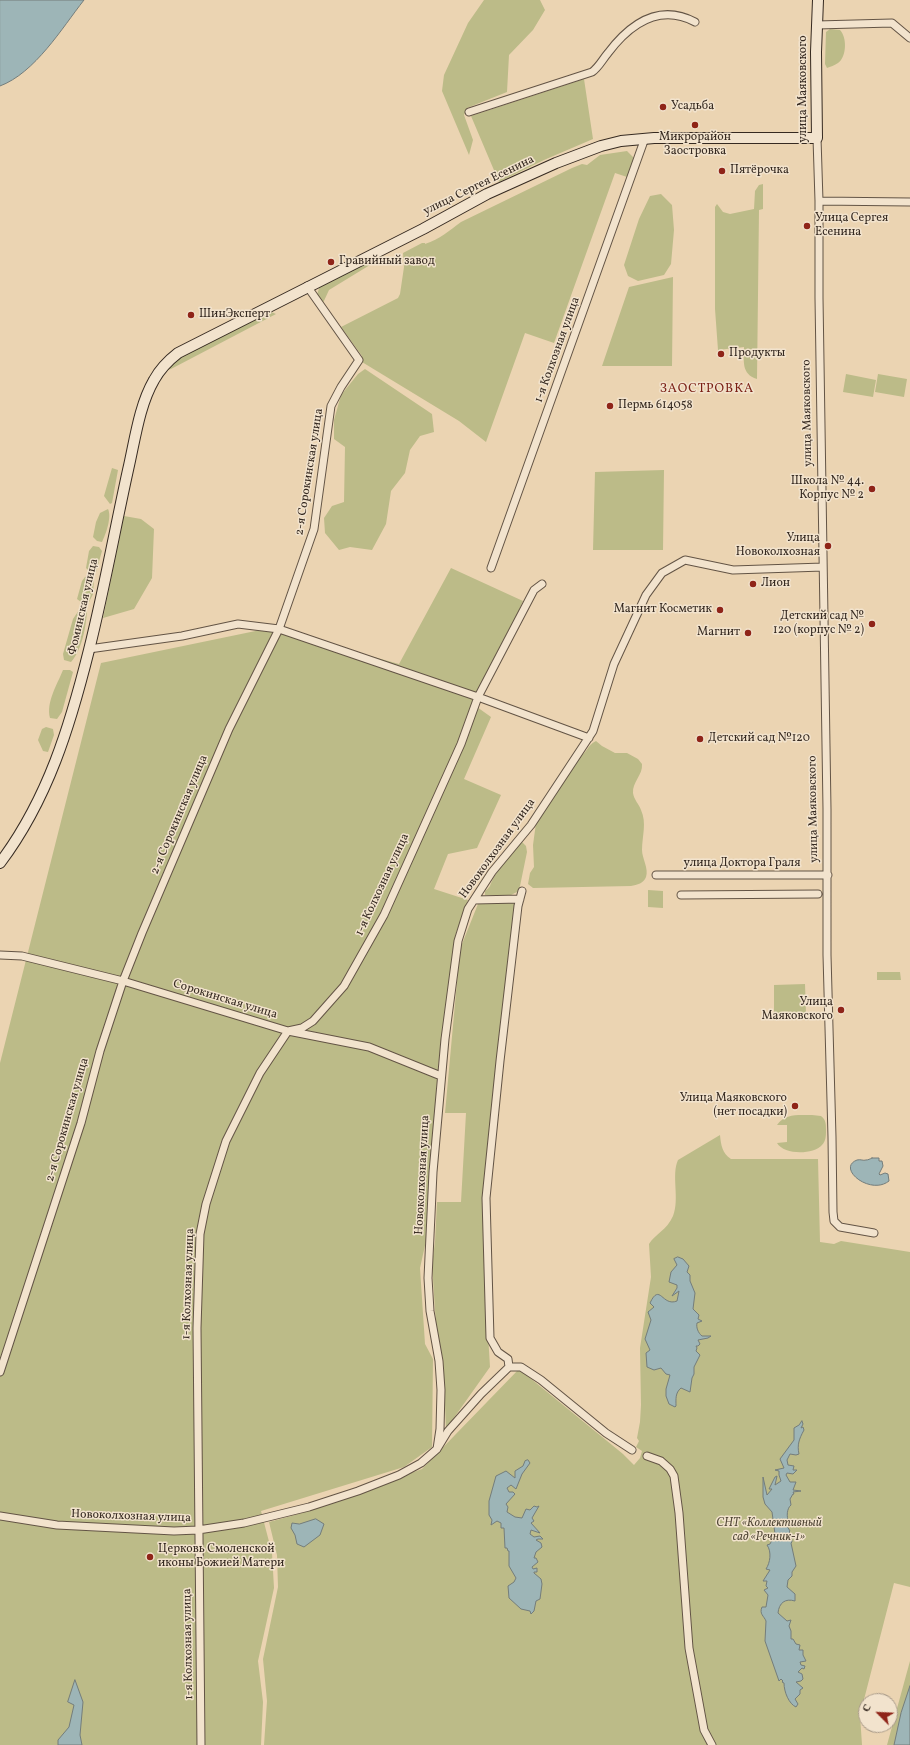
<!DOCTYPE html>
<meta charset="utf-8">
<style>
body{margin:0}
#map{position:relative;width:910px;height:1745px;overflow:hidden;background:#ebd4b2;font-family:Vollkorn,serif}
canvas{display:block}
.north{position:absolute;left:858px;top:1693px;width:40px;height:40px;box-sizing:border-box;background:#f2e3cd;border:1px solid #a79988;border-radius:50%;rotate:294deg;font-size:11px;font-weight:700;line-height:16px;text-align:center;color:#362a21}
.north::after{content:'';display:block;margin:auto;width:14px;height:18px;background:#8f2418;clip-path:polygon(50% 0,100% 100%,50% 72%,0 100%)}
</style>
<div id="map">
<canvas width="910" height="1745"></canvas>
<div class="north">С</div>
</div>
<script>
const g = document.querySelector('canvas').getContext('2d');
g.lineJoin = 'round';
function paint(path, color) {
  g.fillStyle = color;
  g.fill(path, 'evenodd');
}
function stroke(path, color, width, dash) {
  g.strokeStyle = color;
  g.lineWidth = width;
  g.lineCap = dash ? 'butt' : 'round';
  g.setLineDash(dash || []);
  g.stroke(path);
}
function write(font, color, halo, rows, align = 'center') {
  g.font = font + ' Vollkorn,serif';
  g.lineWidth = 3;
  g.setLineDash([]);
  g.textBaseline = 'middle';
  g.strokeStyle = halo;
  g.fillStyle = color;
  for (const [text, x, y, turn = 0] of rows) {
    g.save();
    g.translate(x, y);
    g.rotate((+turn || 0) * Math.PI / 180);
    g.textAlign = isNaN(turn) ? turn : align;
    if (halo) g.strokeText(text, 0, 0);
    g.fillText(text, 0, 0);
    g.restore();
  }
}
paint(new Path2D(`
 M 484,0 L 540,0 L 545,10 L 533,30 L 509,55 L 507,92 L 467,108 L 464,115 L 473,140 L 469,155 L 442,91 L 444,75 L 468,23 Z
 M 830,29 L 840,30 C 847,37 847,57 838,63 C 835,65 830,67 827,68 L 825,64 L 826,32 Z
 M 584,79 L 593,139 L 544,160 L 499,182 L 471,116 Z
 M 627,151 L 634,158 L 627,177 L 615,173 L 554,343 L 525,333 L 486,442 L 459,421 L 362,362 L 362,356 L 341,327 L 398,298 L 400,294 L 404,267 L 403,253 L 422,243 L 425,243 L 425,244 C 440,239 449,231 461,222 L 572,168 L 582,164 L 587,165 L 600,155 Z
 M 763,184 L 763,209 L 759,210 L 757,379 C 741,374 744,361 744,347 L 718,350 L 715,309 L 715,207 L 717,204 L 723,212 L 730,214 L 754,209 L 755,191 L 759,185 Z
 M 661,194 L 672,205 L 674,230 L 671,264 L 664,275 L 638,281 L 628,276 L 624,265 L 639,219 L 650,196 Z
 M 381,255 L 383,257 L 329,290 L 323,303 L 317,295 L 320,285 Z
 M 673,277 L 672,366 L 602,366 L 629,287 Z
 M 271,312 L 276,314 L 171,369 L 167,370 L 182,356 Z
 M 365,369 L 432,414 L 434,432 L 420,436 L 410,450 L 405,473 L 391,491 L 386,524 L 372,550 L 350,547 L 339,550 L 325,533 L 324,518 L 332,506 L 344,502 L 345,447 L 334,439 L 334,420 L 341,395 L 358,374 Z
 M 846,374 L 876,380 L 873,397 L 843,392 Z
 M 878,374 L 907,379 L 904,397 L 875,392 Z
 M 112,468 L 118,470 L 112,503 L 110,504 L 104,496 Z
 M 664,470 L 663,550 L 593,550 L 595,472 Z
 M 108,509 C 112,517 106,534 102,542 L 97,541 L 93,537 L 96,522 L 100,513 Z
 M 124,516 L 141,519 L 154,529 L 152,578 L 134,609 L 103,618 Z
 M 93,546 L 99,547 L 102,551 L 96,572 L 89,571 L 86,568 L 89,551 Z
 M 451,568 L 523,601 L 477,707 L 491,717 L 464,779 L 501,795 L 477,848 L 448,854 L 434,889 L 468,900 L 456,933 L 438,1067 L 426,1241 L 420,1268 L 425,1344 L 433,1359 L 432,1447 L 404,1467 L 261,1511 L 272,1553 L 274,1588 L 258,1661 L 263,1702 L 261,1745 L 0,1745 L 0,1063 L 101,663 L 270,628 L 399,664 Z
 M 91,576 L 94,579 L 93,594 L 88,604 L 85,605 L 77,599 L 82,581 L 85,577 Z
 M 79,610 L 87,611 C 86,627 82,650 71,662 L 64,660 L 63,654 L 73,619 Z
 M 63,670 L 70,670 L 73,672 L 62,712 L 57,719 L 50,718 C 46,702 57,685 63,670 Z
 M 46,727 L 53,729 L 54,735 L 48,752 L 43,751 L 38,740 L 42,729 Z
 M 596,741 L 602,746 L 615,753 L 627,753 L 638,759 L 642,764 C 643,775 632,782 633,793 C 634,800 639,804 641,810 C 647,823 642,836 642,850 C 642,858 649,869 646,877 C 644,883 637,885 631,886 L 533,888 L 528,884 L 530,873 L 534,867 L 533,845 L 536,823 L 578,757 C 587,754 587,745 596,741 Z
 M 522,842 L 526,846 L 527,852 L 520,886 L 517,892 L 509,896 L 485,895 L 485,891 C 490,888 490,885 492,881 C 498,870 512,847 522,842 Z
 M 648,890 L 663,891 L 663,908 L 648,907 Z
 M 515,902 L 486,1187 L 484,1267 L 490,1367 L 446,1429 L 443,1358 L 437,1340 L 432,1264 L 435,1242 L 437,1202 L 461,1202 L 466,1113 L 445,1113 L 460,949 L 478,904 Z
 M 877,972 L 900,972 L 901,980 L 877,980 Z
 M 805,984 L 806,1013 L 774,1013 L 774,985 Z
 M 812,1115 L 821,1116 C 826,1120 826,1124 826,1130 C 826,1136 826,1141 822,1145 C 813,1155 784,1155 777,1143 L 787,1142 L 787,1125 L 777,1125 C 785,1113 799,1115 812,1115 Z
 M 720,1135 C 721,1145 722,1153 731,1159 L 818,1159 L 820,1242 L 834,1244 L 841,1241 L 910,1252 L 910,1587 L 894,1583 L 860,1715 L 862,1745 L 264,1745 L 267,1701 L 263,1659 L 278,1587 L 277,1555 L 269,1522 L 302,1513 L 422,1469 L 519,1369 L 623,1454 L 634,1465 L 640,1458 L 642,1451 L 636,1447 L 639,1441 L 637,1438 L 640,1422 L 641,1405 L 640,1348 L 651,1277 L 649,1244 C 655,1234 667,1230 673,1216 C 680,1199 671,1175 678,1160 Z
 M 910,1661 L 910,1745 L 887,1745 Z`), '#bcbb88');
const water = new Path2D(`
 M 0,0 L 84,0 C 62,28 35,73 0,86 Z
 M 872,1158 L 879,1158 L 879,1161 L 882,1161 L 883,1166 L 879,1174 L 880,1175 L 885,1173 L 888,1174 L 889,1181 C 870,1196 836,1168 857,1160 C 861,1159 863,1161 866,1160 C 868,1160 870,1159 872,1158 Z
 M 678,1257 L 683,1259 L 689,1266 L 687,1272 L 690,1275 L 690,1281 L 695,1293 L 693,1309 L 699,1315 L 698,1319 L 702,1321 L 697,1323 C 696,1327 698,1333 702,1336 L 711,1336 L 708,1338 L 698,1340 L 700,1344 L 698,1346 L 696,1346 L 697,1348 L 696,1351 L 700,1355 L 694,1367 L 694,1374 L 692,1378 L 690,1392 L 681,1388 C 675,1393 676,1399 676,1406 L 675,1407 L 669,1404 L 666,1396 L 666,1389 L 670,1375 L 666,1374 L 661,1368 L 654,1370 L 647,1367 L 646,1353 L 650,1350 L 645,1339 L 651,1320 L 648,1312 L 654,1307 L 650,1303 C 660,1282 662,1307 677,1301 L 679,1291 L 672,1296 L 677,1288 L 677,1285 L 669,1282 L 671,1272 L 677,1265 L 674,1259 Z
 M 802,1421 L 803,1424 L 801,1428 L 803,1427 L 804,1430 C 799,1439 797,1445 799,1454 L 796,1455 L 790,1454 L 787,1460 L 788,1465 L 794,1466 L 793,1470 L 797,1470 L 793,1474 L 787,1473 L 786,1475 L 790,1482 L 796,1482 L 793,1490 L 801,1491 L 793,1492 L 794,1494 L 793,1494 L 790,1499 L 791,1505 C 787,1508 786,1517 789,1522 L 787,1526 L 790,1531 L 789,1532 L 791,1534 L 792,1542 L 791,1543 L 796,1566 L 792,1572 L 792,1576 L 788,1580 L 787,1587 L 795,1594 L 795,1601 C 785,1598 779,1603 778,1613 L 787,1621 L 791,1620 L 789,1626 L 791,1631 L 791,1639 L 793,1639 L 796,1644 L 800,1645 L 799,1650 L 803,1650 L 803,1655 L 806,1661 L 800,1662 L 801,1665 L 805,1666 L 804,1669 L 802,1668 L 798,1672 L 802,1674 L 803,1679 L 801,1681 L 796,1682 L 803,1688 L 800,1690 L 800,1694 L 795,1699 L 798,1704 L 796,1707 C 789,1704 784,1692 784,1683 L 782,1682 L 783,1681 L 781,1679 L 779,1681 L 765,1641 L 766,1621 C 764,1616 759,1614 762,1607 L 766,1607 L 768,1595 L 764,1590 L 768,1588 L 766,1586 L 767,1581 L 763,1581 L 770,1570 L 766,1569 C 770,1563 772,1552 767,1545 L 770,1544 L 775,1534 L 772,1512 L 765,1504 L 763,1497 L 763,1477 L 767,1495 L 772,1489 L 769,1489 L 775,1477 L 777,1476 L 775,1485 L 781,1481 L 779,1475 L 779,1471 L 775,1470 L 784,1468 L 780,1459 L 794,1440 L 794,1428 L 799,1425 Z
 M 528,1460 L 530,1463 L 522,1474 L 516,1489 L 511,1485 L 507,1488 L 509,1492 L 513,1492 L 515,1494 L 506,1504 L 508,1507 L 507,1512 L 515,1517 L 522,1518 L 526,1509 L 530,1510 L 534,1506 L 537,1507 L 539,1506 L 532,1518 L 534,1521 L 531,1523 L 540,1533 L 531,1530 L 530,1534 L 534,1537 L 540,1536 L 543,1539 L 538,1539 L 536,1540 L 541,1543 L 542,1547 L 536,1552 L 534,1558 L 536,1558 L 538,1562 L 532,1567 L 533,1569 L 537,1568 L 537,1572 L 534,1572 L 534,1573 L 541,1579 L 542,1584 L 540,1599 L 536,1601 L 534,1611 L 531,1614 L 530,1611 L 521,1609 L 509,1598 L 508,1586 L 514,1582 L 516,1578 L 509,1566 L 509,1551 L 508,1551 L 507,1548 L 505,1548 L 504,1528 L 501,1528 L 501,1523 L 497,1521 L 491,1525 L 492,1520 L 489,1515 L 489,1501 L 496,1476 L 506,1471 L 515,1478 L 515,1471 L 523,1466 L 525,1461 Z
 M 316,1519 L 324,1524 L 320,1535 L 304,1547 L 297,1544 L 295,1535 L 291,1528 L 292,1523 L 299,1524 Z
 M 75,1680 L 83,1702 L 80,1735 L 82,1745 L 58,1745 L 58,1740 L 69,1727 L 74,1705 L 68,1702 Z
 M 910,1686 L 910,1745 L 894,1745 L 901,1713 Z`);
paint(water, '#9db5b7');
stroke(water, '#747d7b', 1);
const street = new Path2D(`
 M 817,25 L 892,23 L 910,38
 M 469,112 L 592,72 C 599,67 602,60 608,53 C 630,24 659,3 695,22
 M 817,138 L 819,201 L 819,298 L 827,809 L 827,955 L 832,1137 L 833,1212 L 834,1221 L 840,1227 L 874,1233
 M 819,201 L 910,202
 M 491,568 L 645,138
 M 89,649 L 182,636 L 238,624 L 279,629 L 478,697 L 589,738
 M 656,875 L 828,875
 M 681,895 L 818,894
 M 474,900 L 520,899
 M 0,955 L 22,956 L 123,981 L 288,1031 L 369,1047 L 441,1076
 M 509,1367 L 508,1359 L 498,1352 L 490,1338 L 486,1198 L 500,1061 L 518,906 L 522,891
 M 0,1372 L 81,1123 L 100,1051 L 123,981 L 142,933 L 229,729 L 279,629 L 314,529 L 331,406 L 341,387 L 359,360 L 307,286
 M 437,1449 L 440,1429 L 441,1390 L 439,1361 L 430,1311 L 428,1278 L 433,1172 L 445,1039 L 458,941 L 468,909 L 492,872 L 531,825 L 593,731 L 614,664 L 646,595 L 662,573 L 685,560 L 733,570 L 823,567
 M 647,1456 L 661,1461 L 670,1469 L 674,1476 L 679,1513 L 689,1648 L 704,1730 L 712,1745
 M 0,1516 L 57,1525 L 174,1531 L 198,1530 L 244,1523 L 309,1507 L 358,1491 L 399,1475 L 421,1463 L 437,1449 L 448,1431 L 481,1394 L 509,1367 L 521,1367 L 541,1380 L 606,1433 L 632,1450
 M 201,1745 L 197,1328 L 200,1234 L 206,1204 L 226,1141 L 260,1073 L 288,1031 L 302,1028 L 313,1021 L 344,986 L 384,915 L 461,744 L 478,697 L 534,590 L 542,584`);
const secondary = new Path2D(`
 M 0,863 C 48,799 70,726 89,650 C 104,590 115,529 128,470 C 135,440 139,406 154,380 C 160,369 169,360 178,353 L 423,229 L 487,194 L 556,163 L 601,146 L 621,141 L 654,138 L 817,138 L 816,52 L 818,0`);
stroke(street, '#635445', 9);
stroke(secondary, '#362a21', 12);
stroke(street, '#f2e3cd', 7);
stroke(secondary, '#f2e3cd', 10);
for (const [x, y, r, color] of [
 [663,107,4,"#8f2418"],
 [695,125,4,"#8f2418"],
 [722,171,4,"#8f2418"],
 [807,226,4,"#8f2418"],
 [331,262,4,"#8f2418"],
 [191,315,4,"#8f2418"],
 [721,354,4,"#8f2418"],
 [610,406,4,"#8f2418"],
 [872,489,4,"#8f2418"],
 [828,546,4,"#8f2418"],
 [753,584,4,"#8f2418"],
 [720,610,4,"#8f2418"],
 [872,624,4,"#8f2418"],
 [748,633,4,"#8f2418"],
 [700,739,4,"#8f2418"],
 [841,1010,4,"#8f2418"],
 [795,1106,4,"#8f2418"],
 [150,1557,4,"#8f2418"]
]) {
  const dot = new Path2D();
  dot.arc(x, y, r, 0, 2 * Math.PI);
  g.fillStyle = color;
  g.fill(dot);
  stroke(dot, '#f2e3cd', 1.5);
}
write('12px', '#362a21', '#f2e3cd', [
 ["улица Маяковского",804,89,-90],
 ["улица Сергея Есенина",479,186,-26],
 ["1-я Колхозная улица",558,350,-70],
 ["улица Маяковского",808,413,-91],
 ["2-я Сорокинская улица",310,472,-81],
 ["Фоминская улица",84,607,-77],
 ["улица Маяковского",814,809,-91],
 ["2-я Сорокинская улица",180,815,-67],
 ["Новоколхозная улица",498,849,-54],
 ["улица Доктора Граля",742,864],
 ["1-я Колхозная улица",383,885,-65],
 ["Сорокинская улица",225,1000,17],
 ["2-я Сорокинская улица",68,1120,-74],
 ["Новоколхозная улица",423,1175,-87],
 ["1-я Колхозная улица",189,1284,-88],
 ["Новоколхозная улица",131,1517,2],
 ["1-я Колхозная улица",189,1644,-91]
]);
write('12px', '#362a21', '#f2e3cd', [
 ["Усадьба",671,107],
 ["Микрорайон",695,138,"center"],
 ["Заостровка",695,152,"center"],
 ["Пятёрочка",730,171],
 ["Улица Сергея",815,219],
 ["Есенина",815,233],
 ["Гравийный завод",339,262],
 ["ШинЭксперт",199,315],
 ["Продукты",729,354],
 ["Пермь 614058",618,406],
 ["Школа № 44.",864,482,"right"],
 ["Корпус № 2",864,496,"right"],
 ["Улица",820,539,"right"],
 ["Новоколхозная",820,553,"right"],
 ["Лион",761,584],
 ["Магнит Косметик",712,610,"right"],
 ["Детский сад №",864,617,"right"],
 ["120 (корпус № 2)",864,631,"right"],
 ["Магнит",740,633,"right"],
 ["Детский сад №120",708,739],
 ["Улица",833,1003,"right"],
 ["Маяковского",833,1017,"right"],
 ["Улица Маяковского",787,1099,"right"],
 ["(нет посадки)",787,1113,"right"],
 ["Церковь Смоленской",158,1550],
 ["иконы Божией Матери",158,1564]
], 'left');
write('italic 12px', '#514736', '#f2e3cd', [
 ["СНТ «Коллективный",769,1524],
 ["сад «Речник-1»",769,1538]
]);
g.letterSpacing = '1px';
write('13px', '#7a1f14', '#f2e3cd', [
 ["ЗАОСТРОВКА",707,390]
]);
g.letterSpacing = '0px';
</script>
